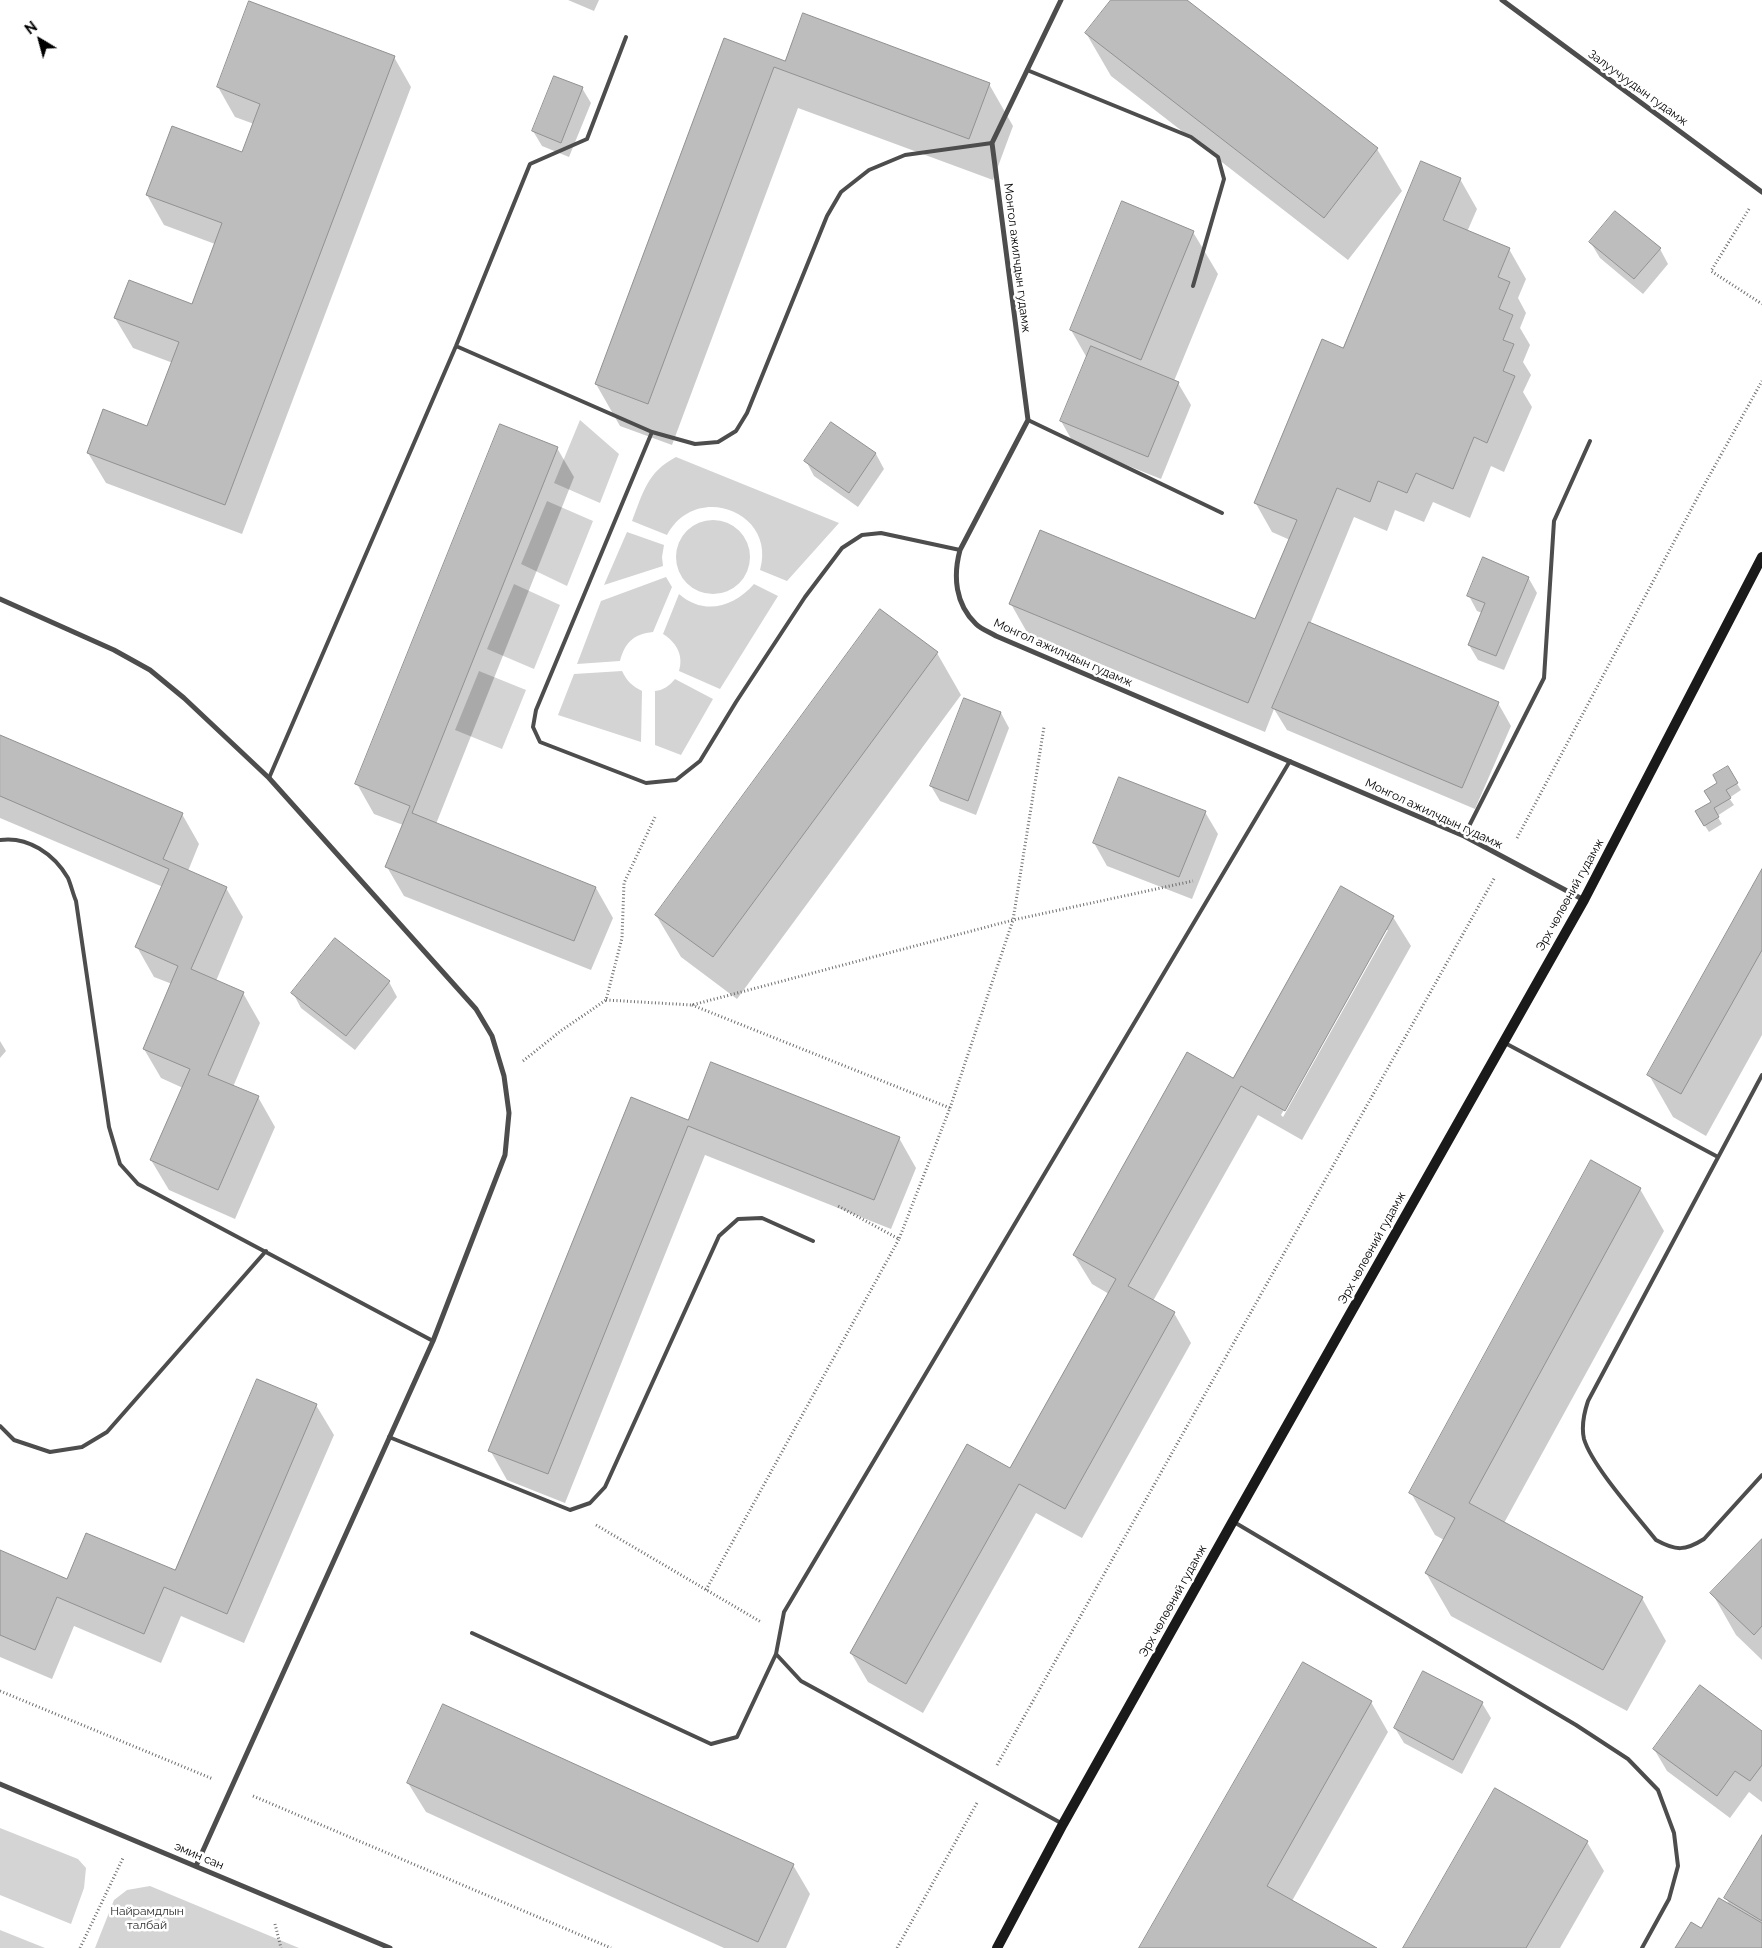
<!DOCTYPE html>
<meta charset="utf-8">
<style>
body{margin:0}
#map{position:relative;width:1762px;height:1948px;overflow:hidden;background:#fff;font-family:Raleway,sans-serif}
canvas{display:block}
.north{position:absolute;left:15px;top:15px;width:50px;height:50px;-webkit-text-stroke:4px #fff;paint-order:stroke;rotate:323deg;font-size:14px;font-weight:700;line-height:20px;text-align:center;color:#000}
.north::after{content:'';display:block;margin:auto;width:18px;height:22px;background:#000;clip-path:polygon(50% 0,100% 100%,50% 72%,0 100%)}
</style>
<div id="map">
<canvas width="1762" height="1948"></canvas>
<div class="north">N</div>
</div>
<script>
const g = document.querySelector('canvas').getContext('2d');
g.lineJoin = 'round';
function paint(path, color) {
  g.fillStyle = color;
  g.fill(path, 'evenodd');
}
function stroke(path, color, width, dash) {
  g.strokeStyle = color;
  g.lineWidth = width;
  g.lineCap = dash ? 'butt' : 'round';
  g.setLineDash(dash || []);
  g.stroke(path);
}
function write(font, color, halo, rows, align = 'center') {
  g.font = font + ' Raleway,sans-serif';
  g.lineWidth = 5;
  g.setLineDash([]);
  g.textBaseline = 'middle';
  g.strokeStyle = halo;
  g.fillStyle = color;
  for (const [text, x, y, turn = 0] of rows) {
    g.save();
    g.translate(x, y);
    g.rotate((+turn || 0) * Math.PI / 180);
    g.textAlign = isNaN(turn) ? turn : align;
    if (halo) g.strokeText(text, 0, 0);
    g.fillText(text, 0, 0);
    g.restore();
  }
}
paint(new Path2D(`
 M 580,420 L 619,454 L 600,503 L 554,483 Z
 M 676,457 L 839,523 L 787,581 L 760,570 C 777,512 696,481 667,535 L 632,521 C 643,493 647,472 676,457 Z
 M 547,501 L 593,521 L 567,586 L 521,564 Z
 M676 557a37 37 0 1 1 74 0a37 37 0 1 1-74 0Z
 M 627,532 L 664,545 L 662,557 L 663,566 L 604,585 Z
 M 666,577 L 672,587 L 653,632 C 634,634 625,642 620,661 L 577,664 L 601,601 Z
 M 514,584 L 560,605 L 534,669 L 487,649 Z
 M 754,584 L 778,596 L 720,689 L 679,671 C 684,655 676,642 663,634 L 679,594 C 704,616 734,607 754,584 Z
 M 479,671 L 526,690 L 502,749 L 455,730 Z
 M 622,671 C 627,681 632,686 642,691 L 641,742 L 558,715 L 574,674 Z
 M 675,679 L 713,699 L 681,755 L 655,745 L 655,691 C 664,690 669,686 675,679 Z
 M 0,1828 L 78,1859 L 86,1868 L 84,1888 L 71,1924 L 0,1895 Z
 M 150,1886 L 299,1948 L 95,1948 L 114,1900 L 127,1890 Z
 M 0,1930 L 45,1948 L 0,1948 Z`), '#d4d4d4');
paint(new Path2D(`
 M 568,0 L 599,0 L 594,11 Z
 M 1112,0 L 1185,0 L 1377,149 L 1402,191 L 1348,260 L 1111,76 L 1086,33 Z
 M 725,40 L 786,63 L 989,84 L 1013,126 L 993,180 L 798,108 L 672,445 L 620,426 L 596,384 Z
 M 394,57 L 411,87 L 242,534 L 106,483 L 88,453 L 148,428 L 173,363 L 133,348 L 115,318 L 192,305 L 215,244 L 164,225 L 147,195 L 242,154 L 254,124 L 235,117 L 218,87 Z
 M 582,88 L 591,103 L 569,157 L 542,146 L 533,131 Z
 M 1460,179 L 1477,209 L 1467,232 L 1509,249 L 1526,279 L 1518,298 L 1526,313 L 1520,328 L 1530,345 L 1523,362 L 1531,375 L 1523,392 L 1532,407 L 1504,472 L 1491,466 L 1470,518 L 1433,502 L 1424,522 L 1395,510 L 1387,531 L 1354,517 L 1310,624 L 1498,703 L 1511,726 L 1475,809 L 1287,730 L 1274,709 L 1265,732 L 1028,634 L 1011,604 L 1256,621 L 1290,540 L 1272,532 L 1255,502 L 1344,350 Z
 M 1193,232 L 1218,274 L 1174,381 L 1178,383 L 1191,405 L 1161,479 L 1074,444 L 1061,421 L 1087,358 L 1071,330 Z
 M 1591,243 L 1660,249 L 1668,264 L 1643,294 L 1600,258 Z
 M 832,424 L 876,454 L 884,469 L 858,507 L 814,476 L 806,461 Z
 M 557,448 L 574,477 L 436,824 L 596,888 L 613,918 L 591,970 L 404,896 L 387,867 L 403,825 L 374,814 L 357,784 Z
 M 1528,577 L 1537,593 L 1504,670 L 1478,660 L 1469,645 L 1482,613 L 1477,611 L 1469,596 Z
 M 937,653 L 961,695 L 737,999 L 681,957 L 656,915 Z
 M 965,700 L 1001,713 L 1009,728 L 976,815 L 940,801 L 931,786 Z
 M 0,736 L 182,814 L 199,844 L 188,871 L 226,888 L 243,917 L 216,981 L 243,993 L 260,1023 L 233,1087 L 258,1097 L 275,1127 L 235,1219 L 169,1190 L 151,1160 L 183,1088 L 161,1078 L 144,1049 L 172,984 L 154,977 L 137,947 L 163,887 L 0,818 Z
 M 1727,768 L 1741,790 L 1729,798 L 1734,805 L 1717,816 L 1722,824 L 1709,832 L 1696,812 L 1712,802 L 1719,783 Z
 M 1205,812 L 1218,834 L 1192,899 L 1107,866 L 1094,843 Z
 M 1762,872 L 1762,1035 L 1706,1136 L 1673,1117 L 1649,1075 Z
 M 1393,917 L 1411,946 L 1302,1140 L 1258,1115 L 1153,1301 L 1174,1313 L 1191,1343 L 1082,1538 L 1036,1513 L 923,1713 L 868,1682 L 851,1653 L 1011,1470 L 1109,1294 L 1092,1284 L 1074,1255 L 1234,1080 ZM 1385,930 L 1388,930 L 1283,1117 L 1281,1115 Z
 M 389,982 L 397,997 L 355,1050 L 301,1008 L 293,993 Z
 M 0,1041 L 6,1051 L 0,1058 Z
 M 689,1121 L 899,1138 L 916,1168 L 891,1229 L 705,1155 L 565,1503 L 507,1480 L 490,1450 Z
 M 1640,1189 L 1664,1231 L 1504,1523 L 1642,1598 L 1666,1641 L 1627,1711 L 1451,1616 L 1426,1573 L 1444,1540 L 1435,1535 L 1411,1493 Z
 M 316,1405 L 334,1435 L 244,1643 L 181,1616 L 161,1663 L 74,1626 L 52,1679 L 0,1657 L 0,1551 L 68,1580 L 175,1572 Z
 M 1762,1541 L 1762,1660 L 1736,1635 L 1712,1593 Z
 M 1424,1673 L 1482,1703 L 1491,1718 L 1462,1774 L 1404,1743 L 1395,1728 Z
 M 1371,1702 L 1388,1732 L 1292,1901 L 1374,1948 L 1141,1948 Z
 M 1762,1733 L 1762,1802 L 1749,1792 L 1730,1818 L 1667,1771 L 1654,1749 Z
 M 408,1783 L 793,1865 L 810,1894 L 786,1948 L 724,1948 L 426,1812 Z
 M 1762,1838 L 1762,1948 L 1676,1948 L 1730,1906 L 1726,1898 Z
 M 1587,1842 L 1604,1871 L 1560,1948 L 1404,1948 Z`), '#0003');
const building = new Path2D(`
 M 1111,0 L 1187,0 L 1378,148 L 1324,218 L 1085,33 Z
 M 249,1 L 395,56 L 225,505 L 87,453 L 103,409 L 147,426 L 179,342 L 114,318 L 129,280 L 192,304 L 222,223 L 146,195 L 172,126 L 242,152 L 260,104 L 217,87 Z
 M 803,13 L 990,83 L 969,139 L 774,67 L 648,404 L 595,384 L 724,38 L 785,61 Z
 M 554,76 L 583,87 L 561,143 L 532,131 Z
 M 1421,161 L 1461,178 L 1443,220 L 1510,248 L 1498,277 L 1510,282 L 1499,309 L 1513,315 L 1503,340 L 1514,344 L 1503,371 L 1515,376 L 1487,443 L 1474,437 L 1453,489 L 1416,473 L 1407,493 L 1378,481 L 1370,502 L 1337,488 L 1248,703 L 1009,604 L 1040,530 L 1255,619 L 1297,520 L 1254,503 L 1322,339 L 1343,348 Z
 M 1122,201 L 1194,231 L 1141,360 L 1070,330 Z
 M 1615,211 L 1661,248 L 1634,279 L 1589,242 Z
 M 1091,346 L 1179,382 L 1148,457 L 1060,421 Z
 M 831,422 L 876,453 L 849,493 L 804,461 Z
 M 500,424 L 558,447 L 412,813 L 596,887 L 574,941 L 385,867 L 410,806 L 355,784 Z
 M 1483,557 L 1529,577 L 1496,656 L 1468,645 L 1485,603 L 1467,596 Z
 M 880,609 L 938,652 L 713,957 L 655,915 Z
 M 1309,622 L 1499,702 L 1462,788 L 1272,708 Z
 M 964,698 L 1001,712 L 968,801 L 930,786 Z
 M 0,735 L 183,813 L 163,859 L 227,887 L 191,969 L 244,992 L 208,1075 L 259,1096 L 218,1190 L 150,1160 L 190,1069 L 143,1049 L 178,966 L 135,947 L 169,869 L 0,796 Z
 M 1728,766 L 1738,783 L 1726,790 L 1731,798 L 1714,808 L 1719,817 L 1704,826 L 1695,811 L 1711,802 L 1704,791 L 1717,783 L 1713,775 Z
 M 1119,777 L 1206,811 L 1179,877 L 1093,843 Z
 M 1762,869 L 1762,950 L 1681,1094 L 1647,1075 Z
 M 1341,886 L 1394,916 L 1285,1111 L 1241,1086 L 1128,1286 L 1175,1312 L 1065,1509 L 1019,1484 L 906,1684 L 850,1653 L 967,1444 L 1010,1468 L 1116,1279 L 1073,1255 L 1187,1052 L 1233,1078 Z
 M 335,938 L 390,981 L 346,1036 L 291,993 Z
 M 711,1062 L 900,1137 L 874,1200 L 688,1126 L 548,1474 L 488,1451 L 631,1097 L 688,1120 Z
 M 1591,1160 L 1641,1188 L 1469,1503 L 1643,1597 L 1603,1670 L 1425,1573 L 1455,1518 L 1409,1493 Z
 M 257,1379 L 317,1404 L 227,1614 L 164,1587 L 144,1634 L 57,1597 L 35,1650 L 0,1635 L 0,1550 L 67,1579 L 86,1533 L 175,1570 Z
 M 1762,1539 L 1762,1626 L 1754,1635 L 1710,1593 Z
 M 1303,1662 L 1372,1701 L 1267,1886 L 1377,1948 L 1139,1948 Z
 M 1423,1671 L 1483,1702 L 1453,1760 L 1394,1728 Z
 M 1700,1685 L 1762,1731 L 1762,1765 L 1750,1781 L 1735,1771 L 1717,1796 L 1653,1749 Z
 M 443,1704 L 794,1864 L 758,1942 L 407,1783 Z
 M 1495,1788 L 1588,1841 L 1526,1948 L 1403,1948 Z
 M 1762,1835 L 1762,1921 L 1724,1898 Z
 M 1719,1898 L 1762,1923 L 1762,1948 L 1675,1948 L 1691,1922 L 1701,1928 Z`);
paint(building, '#bdbdbd');
stroke(building, '#919191', 1);
stroke(new Path2D(`
 M 1749,209 L 1711,271 L 1762,304
 M 1517,838 L 1702,489 L 1762,381
 M 606,1000 L 692,1005 L 1013,920 L 1193,881
 M 692,1005 L 950,1108 L 899,1239 L 838,1206
 M 523,1061 L 562,1030 L 606,1000 L 622,938 L 624,883 L 656,815
 M 950,1108 L 1013,920 L 1044,727
 M 596,1525 L 761,1622
 M 706,1590 L 899,1239
 M 0,1691 L 213,1779
 M 997,1765 L 1495,877
 M 253,1796 L 611,1948
 M 275,1924 L 281,1948
 M 80,1948 L 123,1858
 M 897,1948 L 978,1801`), '#6f6f6f', 3, [1, 2.5]);
stroke(new Path2D(`
 M 1027,70 L 1191,137 L 1218,157 L 1224,179 L 1193,286
 M 456,346 L 652,432
 M 1028,420 L 1222,513
 M 960,550 L 881,533 L 862,535 L 842,548 L 805,597 L 736,702 L 700,761 L 676,780 L 646,783 L 540,742 L 533,727 L 536,710 L 652,432 L 695,444 L 718,442 L 736,431 L 747,413 L 827,216 L 841,192 L 869,170 L 905,155 L 992,143
 M 269,778 L 456,346 L 530,164 L 587,139 L 626,37
 M 1464,836 L 1544,678 L 1554,521 L 1590,441
 M 0,840 C 28,836 54,854 68,878 C 71,885 73,894 76,901 L 109,1127 L 120,1164 L 138,1184 L 433,1341
 M 1505,1043 L 1718,1157
 M 1762,1075 L 1588,1401 C 1584,1413 1581,1426 1584,1439 C 1592,1466 1637,1516 1656,1540 C 1676,1551 1685,1551 1704,1539 L 1762,1475
 M 0,1426 L 14,1440 L 50,1452 L 82,1447 L 107,1432 L 266,1251
 M 389,1437 L 570,1510 L 590,1503 L 605,1487 L 719,1236 L 738,1219 L 762,1218 L 813,1241
 M 1234,1522 L 1576,1725 L 1628,1759 L 1658,1790 L 1674,1833 L 1678,1866 L 1669,1899 L 1642,1948
 M 472,1633 L 711,1744 L 737,1737 L 776,1654 L 784,1612 L 1290,761
 M 776,1654 L 801,1681 L 1061,1823`), '#4d4d4d', 4);
stroke(new Path2D(`
 M 1061,0 L 992,143 L 1028,420 L 960,550 C 953,576 955,604 976,624 C 981,629 989,632 996,636 L 1464,836 L 1584,900
 M 1502,0 L 1762,192
 M 0,599 L 114,650 L 150,670 L 184,698 L 269,778 L 476,1009 L 492,1036 L 504,1076 L 509,1113 L 505,1155 L 433,1341 L 196,1866
 M 0,1784 L 390,1948`), '#4d4d4d', 5);
stroke(new Path2D(`
 M 997,1948 L 1063,1824 L 1233,1521 L 1584,900 L 1762,557`), '#1a1a1a', 10);
write('12px', '#000', '#fff', [
 ["Залуучуудын гудамж",1638,88,36],
 ["Монгол ажилчдын гудамж",1017,258,83],
 ["Монгол ажилчдын гудамж",1063,653,24],
 ["Монгол ажилчдын гудамж",1434,814,25],
 ["Эрх чөлөөний гудамж",1570,895,-61],
 ["Эрх чөлөөний гудамж",1372,1248,-61],
 ["Эрх чөлөөний гудамж",1173,1601,-61],
 ["эмин сан",199,1856,23]
]);
write('12px', '#2b2b2b', '#fff', [
 ["Найрамдлын",147,1911],
 ["талбай",147,1925]
]);
</script>
